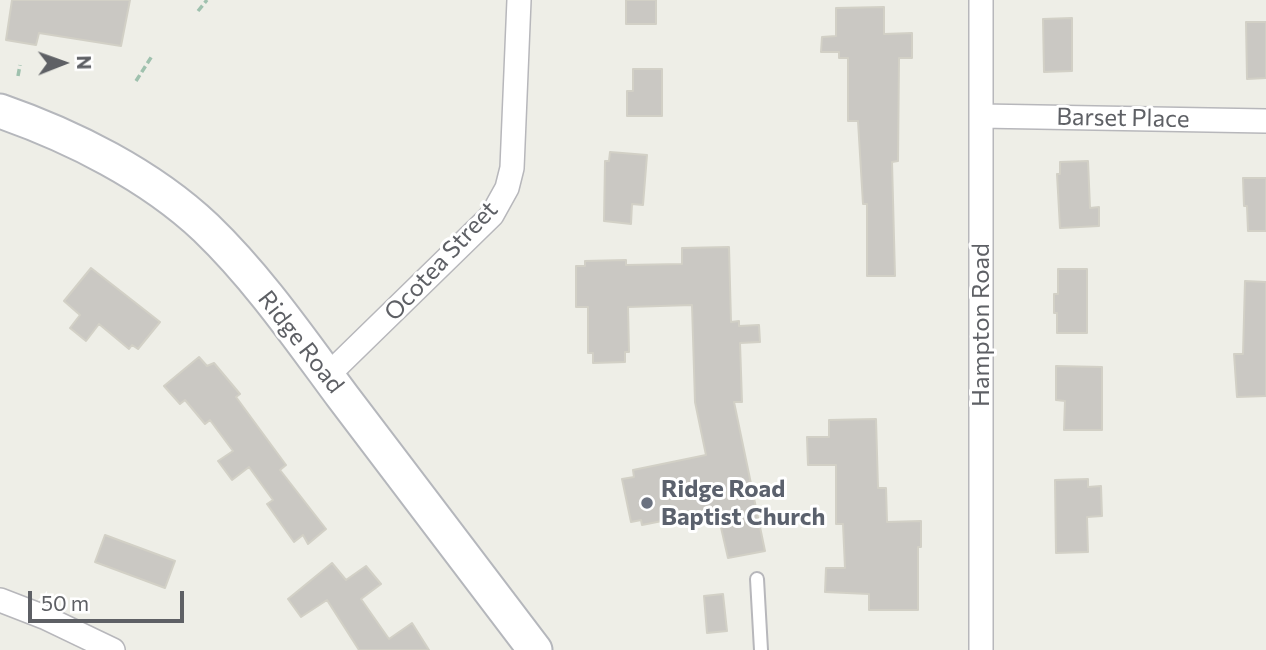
<!DOCTYPE html>
<style>
body{margin:0}
#map{position:relative;width:1266px;height:650px;overflow:hidden;background:#eeeee7;font-family:Commissioner,sans-serif}
canvas{display:block}
.north{position:absolute;left:28px;top:28px;width:70px;height:70px;-webkit-text-stroke:5px #fff;paint-order:stroke;rotate:89deg;font-size:19px;font-weight:700;line-height:28px;text-align:center;color:#5e6065}
.north::after{content:'';display:block;margin:auto;width:24px;height:32px;background:#5e6065;clip-path:polygon(50% 0,100% 100%,50% 72%,0 100%)}
.scale{position:absolute;left:28px;top:591px;width:156px;height:32px;box-sizing:border-box;border:4px solid #5e6065;border-top:0;padding-left:9px;font-size:21px;line-height:24px;white-space:nowrap;color:#5e6065;-webkit-text-stroke:5px #fff;paint-order:stroke}
</style>
<div id="map">
<canvas width="1266" height="650"></canvas>
<div class="north">N</div>
<div class="scale">50 m</div>
</div>
<script>
const g = document.querySelector('canvas').getContext('2d');
g.lineJoin = 'round';
function paint(path, color) {
  g.fillStyle = color;
  g.fill(path, 'evenodd');
}
function stroke(path, color, width, dash) {
  g.strokeStyle = color;
  g.lineWidth = width;
  g.lineCap = dash ? 'butt' : 'round';
  g.setLineDash(dash || []);
  g.stroke(path);
}
function write(font, color, halo, rows, align = 'center') {
  g.font = font + ' Commissioner,sans-serif';
  g.lineWidth = 6;
  g.setLineDash([]);
  g.textBaseline = 'middle';
  g.strokeStyle = halo;
  g.fillStyle = color;
  for (const [text, x, y, turn = 0] of rows) {
    g.save();
    g.translate(x, y);
    g.rotate((+turn || 0) * Math.PI / 180);
    g.textAlign = isNaN(turn) ? turn : align;
    if (halo) g.strokeText(text, 0, 0);
    g.fillText(text, 0, 0);
    g.restore();
  }
}
const building = new Path2D(`
 M 12,0 L 130,0 L 121,46 L 39,33 L 36,45 L 6,40 Z
 M 626,0 L 656,0 L 656,24 L 626,24 Z
 M 884,7 L 884,34 L 912,33 L 912,58 L 899,58 L 898,161 L 892,162 L 895,276 L 867,276 L 867,204 L 863,204 L 858,121 L 848,121 L 848,58 L 839,58 L 839,52 L 821,52 L 822,37 L 836,36 L 836,8 Z
 M 1072,18 L 1072,71 L 1044,72 L 1043,19 Z
 M 1246,22 L 1266,22 L 1266,78 L 1247,79 Z
 M 633,69 L 662,69 L 662,116 L 627,116 L 627,91 L 633,91 Z
 M 610,152 L 647,155 L 643,205 L 632,204 L 631,224 L 604,221 L 605,161 L 609,161 Z
 M 1088,161 L 1090,208 L 1099,207 L 1099,226 L 1060,228 L 1057,174 L 1060,174 L 1060,162 Z
 M 1243,178 L 1266,178 L 1266,231 L 1248,231 L 1247,206 L 1244,206 Z
 M 729,247 L 731,322 L 739,321 L 739,326 L 759,325 L 760,342 L 740,343 L 742,402 L 734,402 L 765,551 L 728,558 L 717,510 L 642,525 L 641,520 L 631,522 L 622,479 L 634,477 L 633,470 L 706,455 L 695,402 L 692,305 L 628,307 L 629,352 L 625,352 L 625,362 L 593,363 L 593,353 L 588,353 L 588,307 L 576,307 L 576,266 L 585,266 L 585,261 L 626,260 L 626,265 L 682,264 L 682,248 Z
 M 91,268 L 160,322 L 138,349 L 132,345 L 129,349 L 99,324 L 86,341 L 70,328 L 80,315 L 64,301 Z
 M 1058,269 L 1087,269 L 1087,333 L 1057,333 L 1057,313 L 1054,313 L 1054,294 L 1058,294 Z
 M 1245,281 L 1266,282 L 1266,396 L 1237,397 L 1234,354 L 1243,354 Z
 M 199,357 L 207,366 L 214,363 L 240,394 L 236,397 L 286,465 L 280,470 L 326,529 L 308,544 L 303,535 L 294,542 L 267,504 L 273,500 L 249,467 L 232,480 L 218,461 L 233,451 L 210,420 L 205,424 L 185,400 L 180,404 L 164,386 Z
 M 1056,366 L 1102,367 L 1102,430 L 1064,430 L 1065,401 L 1056,400 Z
 M 876,419 L 878,488 L 886,488 L 887,522 L 921,521 L 921,547 L 918,547 L 918,610 L 869,610 L 869,594 L 825,592 L 826,568 L 845,568 L 843,524 L 836,524 L 836,465 L 808,465 L 807,437 L 829,437 L 829,420 Z
 M 1088,479 L 1088,487 L 1101,486 L 1102,516 L 1087,517 L 1088,552 L 1056,553 L 1055,480 Z
 M 105,535 L 175,561 L 165,588 L 95,562 Z
 M 332,563 L 346,580 L 366,566 L 381,584 L 361,599 L 389,639 L 412,623 L 429,650 L 359,650 L 327,600 L 301,617 L 288,599 Z
 M 723,594 L 727,631 L 707,633 L 704,596 Z`);
paint(building, '#cac8c3');
stroke(building, '#d2d0c6', 2);
const lane = new Path2D(`
 M 757,579 L 761,650`);
const street = new Path2D(`
 M 981,0 L 981,650
 M 981,116 L 1266,121
 M 327,376 L 492,215 L 507,188 L 512,168 L 519,0
 M 0,600 L 44,617 L 113,650`);
const secondary = new Path2D(`
 M 0,111 C 72,136 150,175 206,228 C 258,278 300,339 343,397 C 407,481 471,566 535,650`);
stroke(lane, '#b7b7bb', 16);
stroke(street, '#b7b7bb', 26);
stroke(secondary, '#b5b7bc', 37);
stroke(new Path2D(`
 M 198,11 L 207,0
 M 18,76 L 20,65
 M 136,81 L 152,56`), '#9fc1ae', 3.5, [7, 3.5]);
stroke(lane, '#fff', 12);
stroke(street, '#fff', 23);
stroke(secondary, '#fff', 33);
for (const [x, y, r, color] of [
 [647,503,7,"#6b7280"]
]) {
  const dot = new Path2D();
  dot.arc(x, y, r, 0, 2 * Math.PI);
  g.fillStyle = color;
  g.fill(dot);
  stroke(dot, '#fff', 2.5);
}
write('24px', '#5e6065', '#fff', [
 ["Barset Place",1123,118,1],
 ["Ocotea Street",441,261,-47],
 ["Hampton Road",981,325,-90],
 ["Ridge Road",301,342,52]
]);
write('bold 24px', '#5b616d', '#fff', [
 ["Ridge Road",661,489],
 ["Baptist Church",661,517]
], 'left');
</script>
